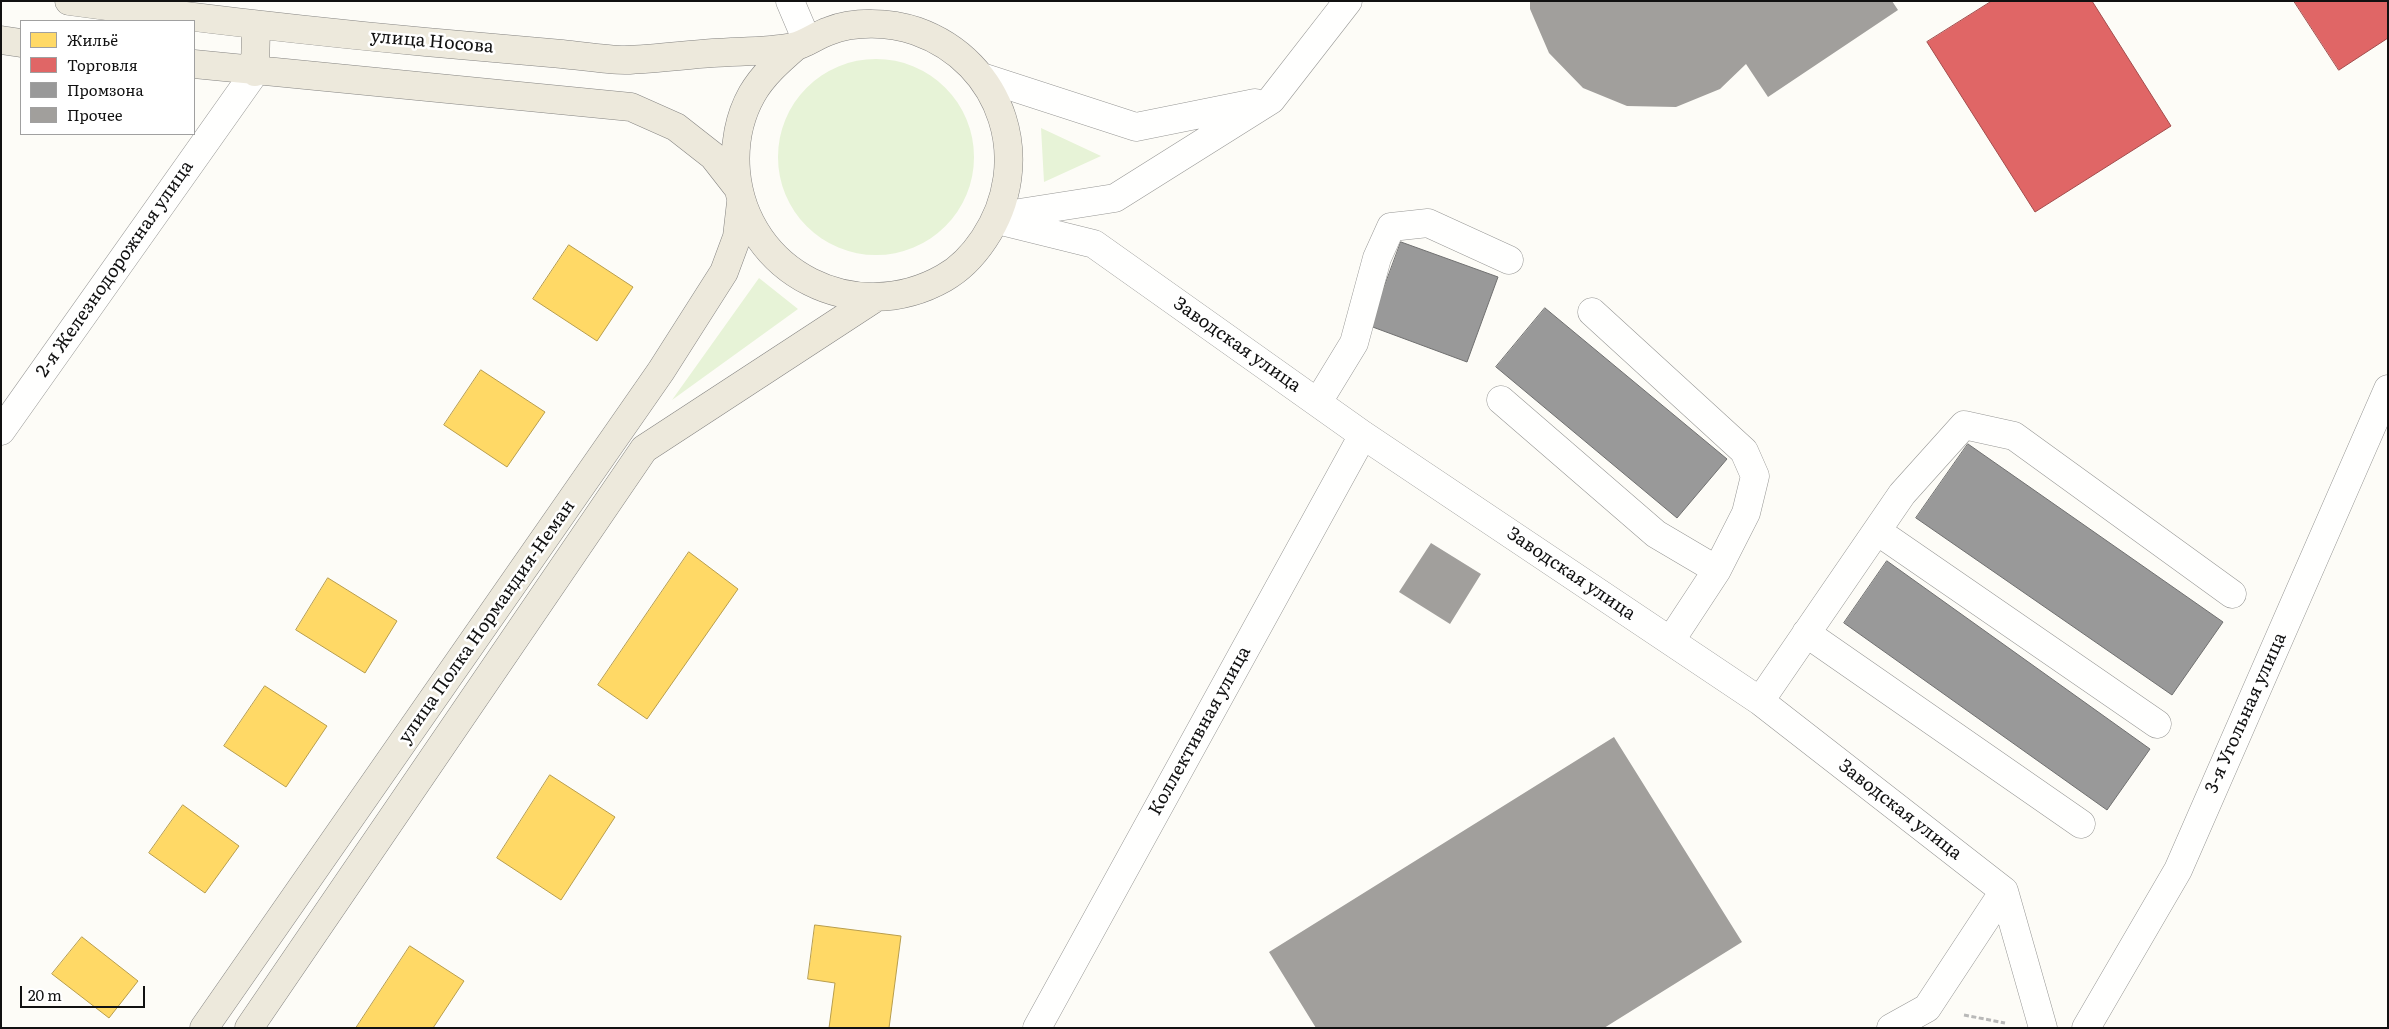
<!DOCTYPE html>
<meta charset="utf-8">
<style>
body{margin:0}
#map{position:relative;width:2389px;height:1029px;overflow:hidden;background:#fdfcf7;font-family:Literata,serif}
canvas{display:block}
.frame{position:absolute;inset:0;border:2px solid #111;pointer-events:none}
.legend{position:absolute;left:20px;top:20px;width:175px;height:115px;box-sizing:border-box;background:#fff;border:1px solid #a0a0a0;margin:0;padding:6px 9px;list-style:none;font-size:15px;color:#111}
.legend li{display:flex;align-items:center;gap:10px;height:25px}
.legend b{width:25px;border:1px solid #a0a0a0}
.scale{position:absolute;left:20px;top:986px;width:125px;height:22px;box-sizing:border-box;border:2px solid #111;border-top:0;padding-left:6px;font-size:15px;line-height:18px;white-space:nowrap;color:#111;-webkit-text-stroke:4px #fff;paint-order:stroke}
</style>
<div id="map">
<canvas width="2389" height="1029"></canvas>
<div class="frame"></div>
<ul class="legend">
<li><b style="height:14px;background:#ffd966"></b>Жильё</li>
<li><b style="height:14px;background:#e06666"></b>Торговля</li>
<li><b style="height:14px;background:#999"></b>Промзона</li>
<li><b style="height:14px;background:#a19f9c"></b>Прочее</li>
</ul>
<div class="scale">20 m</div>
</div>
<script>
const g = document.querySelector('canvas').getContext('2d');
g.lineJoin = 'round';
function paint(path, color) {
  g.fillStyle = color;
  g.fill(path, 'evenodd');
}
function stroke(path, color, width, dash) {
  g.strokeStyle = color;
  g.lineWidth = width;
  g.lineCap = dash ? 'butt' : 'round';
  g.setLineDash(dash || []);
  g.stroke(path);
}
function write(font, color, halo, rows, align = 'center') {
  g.font = font + ' Literata,serif';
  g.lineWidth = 5;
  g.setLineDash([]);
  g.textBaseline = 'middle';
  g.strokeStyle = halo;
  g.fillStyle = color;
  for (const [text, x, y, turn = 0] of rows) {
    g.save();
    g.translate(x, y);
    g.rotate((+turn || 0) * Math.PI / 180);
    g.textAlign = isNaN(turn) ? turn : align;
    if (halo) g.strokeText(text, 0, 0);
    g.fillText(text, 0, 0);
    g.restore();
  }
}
paint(new Path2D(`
 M778 157a98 98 0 1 1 196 0a98 98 0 1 1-196 0Z
 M 1041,128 L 1101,156 L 1044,182 Z
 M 759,278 L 798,309 L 672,400 Z`), '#e7f3d7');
const homes = new Path2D(`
 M 569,245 L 633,287 L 597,341 L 533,299 Z
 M 481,370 L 545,412 L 507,467 L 444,425 Z
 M 689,552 L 738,589 L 647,719 L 598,685 Z
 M 328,578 L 397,621 L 365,673 L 296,630 Z
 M 265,686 L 327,726 L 286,787 L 224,746 Z
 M 550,775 L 615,817 L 561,900 L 497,858 Z
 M 183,805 L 239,846 L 205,893 L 149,853 Z
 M 815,925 L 901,936 L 889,1028 L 829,1028 L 835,983 L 808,979 Z
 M 82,937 L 138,981 L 109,1018 L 52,974 Z
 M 410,946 L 464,981 L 433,1028 L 356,1028 Z`);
paint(homes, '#ffd966');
stroke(homes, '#b89d4c', 1);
const shops = new Path2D(`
 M 1992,1 L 2092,1 L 2171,126 L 2035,212 L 1927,42 Z
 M 2294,1 L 2388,1 L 2388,38 L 2339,70 Z`);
paint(shops, '#e06666');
stroke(shops, '#a24c4c', 1);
const industry = new Path2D(`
 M 1401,242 L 1498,277 L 1467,362 L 1370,326 Z
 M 1545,308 L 1727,459 L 1677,518 L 1496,367 Z
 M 1968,444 L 2223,622 L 2172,695 L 1916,518 Z
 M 1887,561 L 2150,749 L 2107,810 L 1844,623 Z`);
paint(industry, '#999');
stroke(industry, '#707070', 1);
paint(new Path2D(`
 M 1530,1 L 1892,1 L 1898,10 L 1768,97 L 1746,64 L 1720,89 L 1676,107 L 1627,106 L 1583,88 L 1549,53 L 1530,9 Z
 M 1431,543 L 1481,574 L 1450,624 L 1399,592 Z
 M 1614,737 L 1742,942 L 1604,1028 L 1316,1028 L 1269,952 Z`), '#a19f9c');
const minor = new Path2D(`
 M 790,1 L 807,41
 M 982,77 L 1136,127 L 1255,103
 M 1000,216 L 1115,198 L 1271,100 L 1348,1
 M 997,220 L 1094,244 L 1363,435 L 1760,701 L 2004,891 L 2043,1028
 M 1592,312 L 1744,451 L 1755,476 L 1746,513 L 1717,570 L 1671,640
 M 1501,400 L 1656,534 L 1717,570
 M 1318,402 L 1354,343 L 1377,258 L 1391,227 L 1428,223 L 1509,260
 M 1,431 L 255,72
 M 1877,531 L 2157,724
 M 1806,633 L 2081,824
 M 1760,701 L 1902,494 L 1964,425 L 2014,436 L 2232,594
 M 1037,1028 L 1363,435
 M 1891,1028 L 1927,1008 L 2004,891
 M 2086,1028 L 2178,870 L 2388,389`);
const major = new Path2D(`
 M 69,1 C 188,17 307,31 426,42 C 472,46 517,50 562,54 C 583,56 605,60 625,60 C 655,59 684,55 713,53 C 739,51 768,52 793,47 C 806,44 817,35 829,31 C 854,21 890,22 916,31 C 1004,62 1035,163 984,239 C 974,254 960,269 944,278 C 856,328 745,274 736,171 C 734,145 739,117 752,94 C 763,75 779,61 795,47
 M 1,40 L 21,43
 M 194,64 L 631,107 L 676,127 L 713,156 L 738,188
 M 255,72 L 256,26
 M 204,1028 L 661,371 L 724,272 L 737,237 L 741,202
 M 249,1028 L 644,449 L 875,298`);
stroke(minor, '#979795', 29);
stroke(major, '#858482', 29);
stroke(new Path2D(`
 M 1964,1015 L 2005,1023`), '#b9b9b8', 3, [5, 2.5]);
stroke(minor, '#fffffe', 28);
stroke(major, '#ede9dc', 28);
write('18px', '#111', '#fff', [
 ["улица Носова",432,42,5],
 ["2-я Железнодорожная улица",115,269,-55],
 ["Заводская улица",1237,345,35],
 ["Заводская улица",1571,574,34],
 ["улица Полка Нормандия-Неман",487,622,-55],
 ["3-я Угольная улица",2246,713,-66],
 ["Коллективная улица",1200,731,-61],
 ["Заводская улица",1900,810,38]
]);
</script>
